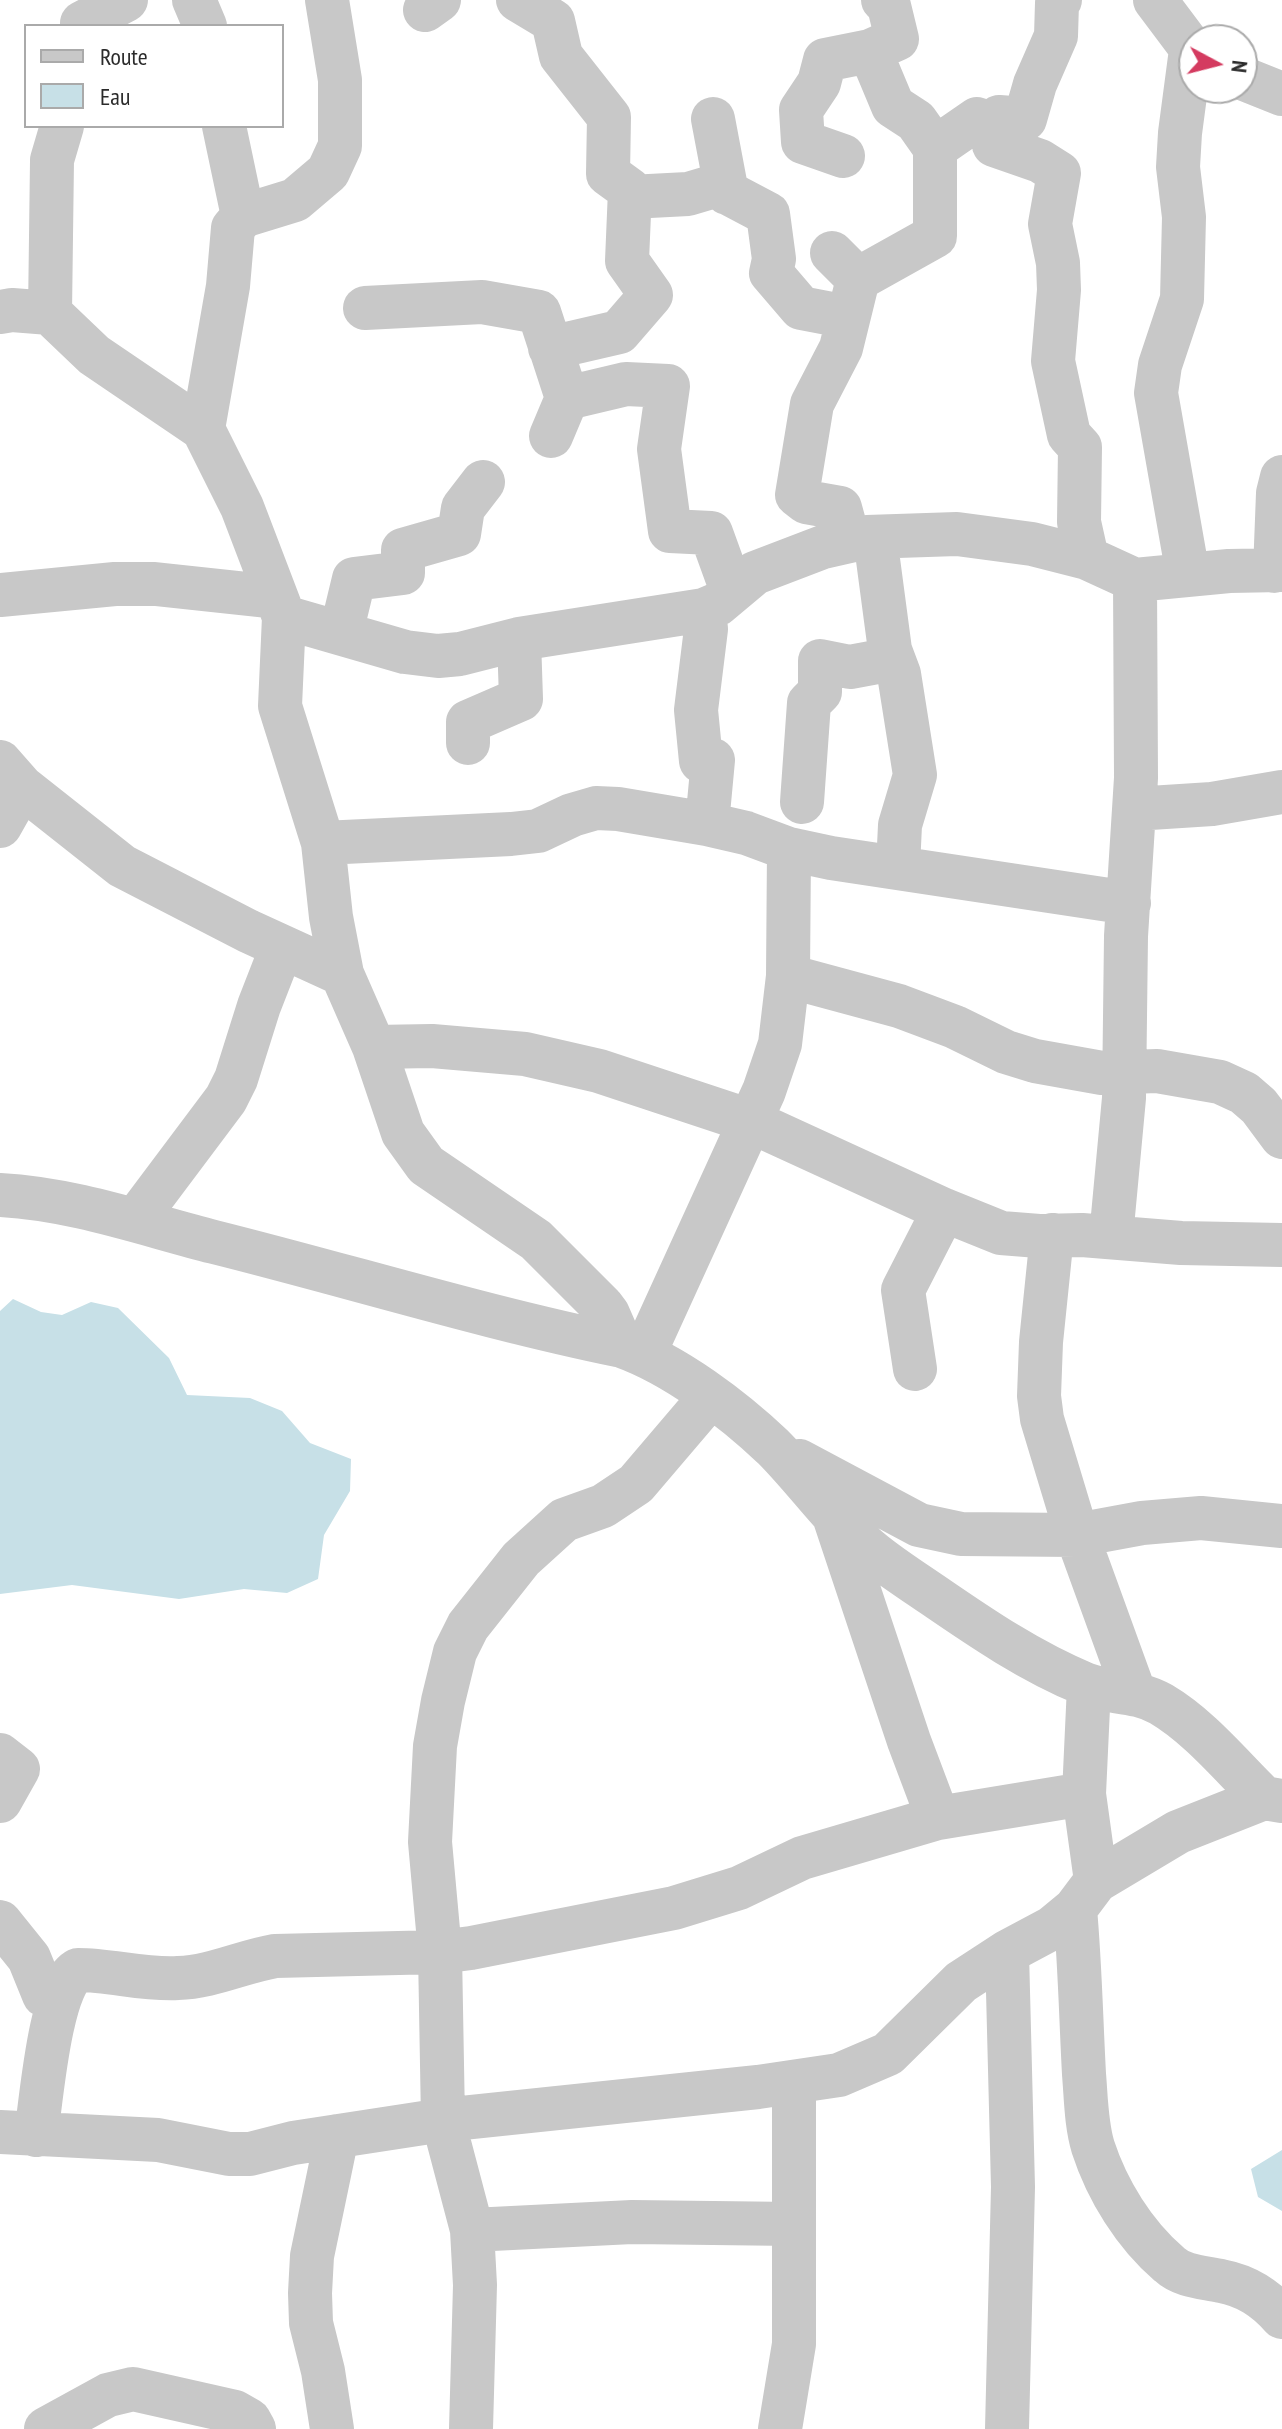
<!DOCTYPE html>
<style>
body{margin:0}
#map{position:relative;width:1282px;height:2429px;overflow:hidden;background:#fff;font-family:"PT Sans Narrow",sans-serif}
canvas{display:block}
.legend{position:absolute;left:24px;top:24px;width:260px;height:104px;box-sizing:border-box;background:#fff;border:2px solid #aaa;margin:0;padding:10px 14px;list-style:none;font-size:24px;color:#2b2b2b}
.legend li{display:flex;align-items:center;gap:16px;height:40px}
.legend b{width:40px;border:2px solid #aaa}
.north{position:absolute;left:1178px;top:24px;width:80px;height:80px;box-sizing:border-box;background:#fff;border:2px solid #aaa;border-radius:50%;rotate:97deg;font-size:22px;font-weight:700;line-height:32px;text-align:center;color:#2b2b2b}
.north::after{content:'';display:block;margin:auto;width:28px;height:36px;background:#d43b60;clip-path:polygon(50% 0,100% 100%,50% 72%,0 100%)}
</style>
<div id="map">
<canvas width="1282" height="2429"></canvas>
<ul class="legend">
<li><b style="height:10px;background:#c8c8c8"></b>Route</li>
<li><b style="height:22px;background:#c7e0e7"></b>Eau</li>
</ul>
<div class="north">N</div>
</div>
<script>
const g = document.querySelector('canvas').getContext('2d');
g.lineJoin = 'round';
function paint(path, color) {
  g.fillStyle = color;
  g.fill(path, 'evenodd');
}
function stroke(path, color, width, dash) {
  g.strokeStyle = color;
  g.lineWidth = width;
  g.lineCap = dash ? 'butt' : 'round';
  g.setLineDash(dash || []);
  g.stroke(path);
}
paint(new Path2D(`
 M 13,1299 L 41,1312 L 62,1315 L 91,1302 L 118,1308 L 169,1358 L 187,1395 L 250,1398 L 282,1411 L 310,1443 L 351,1459 L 350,1491 L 324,1535 L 318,1579 L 287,1593 L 244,1589 L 179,1599 L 72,1585 L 0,1594 L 0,1311 Z
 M 1282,2150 L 1282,2211 L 1258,2197 L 1251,2169 Z`), '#c7e0e7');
stroke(new Path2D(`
 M 194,0 L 205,26
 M 327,0 L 340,80 L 340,146 L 328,172 L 295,200 L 243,216 L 233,228 L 228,286 L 203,429 L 242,507 L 284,617 L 280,706 L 323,843 L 331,917 L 342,974 L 374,1047 L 403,1133 L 426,1165 L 536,1240 L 602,1306 L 608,1314 L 622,1346
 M 518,0 L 553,21 L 561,56 L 609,117 L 608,174 L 630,190 L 627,261 L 651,295 L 619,332 L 550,348
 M 1060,0 L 1057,3 L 1056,36 L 1035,84 L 1025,119 L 999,117 L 994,145 L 1040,161 L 1059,173 L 1050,224 L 1058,263 L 1059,290 L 1053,361 L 1069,435 L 1080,447 L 1079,522 L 1087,558
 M 1155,0 L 1194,52
 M 425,10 L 439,0
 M 82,23 L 126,0
 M 870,51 L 893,106 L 916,121 L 935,148
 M 1242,78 L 1282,94
 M 713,119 L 727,193
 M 224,126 L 243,216
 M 843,156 L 803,142 L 801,110 L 819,83 L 825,60 L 870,51 L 897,39 L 889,6 L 883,0
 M 630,197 L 688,194 L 715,186 L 768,214 L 774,259 L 771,273 L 801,308 L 848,317
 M 832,253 L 858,279 L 841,348 L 812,404 L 797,495 L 806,502 L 840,508 L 849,541
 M 858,279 L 935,236 L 935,148 L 977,119 L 998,126
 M 365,308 L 482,302 L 539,312 L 567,398 L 551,436
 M 0,312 L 12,310 L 50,313 L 94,355 L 203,429
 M 50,313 L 52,160 L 62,126
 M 567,398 L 626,384 L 668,386 L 659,449 L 670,531 L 711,533 L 732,591
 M 875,537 L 890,650 L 899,674 L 915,775 L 900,825 L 898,867
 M 1275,571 L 1278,493 L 1282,477
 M 1188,575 L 1156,393 L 1160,365 L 1182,299 L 1184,217 L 1178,167 L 1180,133 L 1191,50
 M 0,595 L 115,584 L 155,584 L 276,597
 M 704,610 L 706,629 L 696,710 L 701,761 L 713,760 L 707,824
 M 284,617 L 405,652 L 438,656 L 460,654 L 519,639 L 704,610 L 718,604 L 755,573 L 823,547 L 867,537 L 957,534 L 1032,544 L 1087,558 L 1135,580 L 1229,571 L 1282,570
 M 341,633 L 354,579 L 403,573 L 403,550 L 459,534 L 463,508 L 483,482
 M 468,743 L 468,722 L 521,699 L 519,639
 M 0,762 L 22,787 L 122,866 L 248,931 L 342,974
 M 802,802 L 809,703 L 820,692 L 820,661 L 850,667 L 893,659
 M 1134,809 L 1212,804 L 1282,792
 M 0,826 L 22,787
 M 323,843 L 511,834 L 538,831 L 572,815 L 596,808 L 618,809 L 707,824 L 746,833 L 789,849 L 788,976
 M 789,849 L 831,858 L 1129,903
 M 374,1047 L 432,1046 L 525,1054 L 599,1071 L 750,1121 L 944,1210 L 1001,1233 L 1039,1236 L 1082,1235 L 1181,1243 L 1282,1245
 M 0,1195 C 74,1199 143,1224 214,1242 C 350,1276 485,1318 622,1346 C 675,1365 733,1409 773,1447 C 805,1479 830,1516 864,1545 C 885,1564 910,1579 933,1595 C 981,1628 1031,1662 1085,1684 C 1110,1694 1134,1689 1161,1704 C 1200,1727 1232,1767 1264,1798
 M 136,1219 L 226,1099 L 236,1079 L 259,1006 L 282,947
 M 1052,1235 L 1041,1342 L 1039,1396 L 1042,1419 L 1077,1535 L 1134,1692
 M 1111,1237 L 1124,1098 L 1126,936 L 1136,778 L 1135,580
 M 644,1354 L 764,1091 L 780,1044 L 788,976 L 899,1006 L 955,1027 L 1006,1052 L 1035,1061 L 1102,1073 L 1157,1071 L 1220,1082 L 1244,1093 L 1259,1106 L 1282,1137
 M 915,1369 L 903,1290 L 944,1210
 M 799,1461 L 919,1525 L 961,1534 L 1077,1535 L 1142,1523 L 1201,1518 L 1282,1526
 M 835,1519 L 909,1741 L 938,1818
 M 1089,1686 L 1084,1794 L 1096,1881
 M 0,1755 L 18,1769 L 0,1801
 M 1075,1909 C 1080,1964 1081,2019 1084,2074 C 1086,2097 1086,2124 1093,2147 C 1107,2190 1134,2234 1169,2264 C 1183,2277 1203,2277 1221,2281 C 1247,2286 1265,2298 1282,2317
 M 0,1922 L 29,1958 L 44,1995 L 60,1998
 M 0,2132 L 158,2140 L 229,2154 L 250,2154 L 293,2143 L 443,2120 L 758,2087 L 839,2075 L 888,2054 L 961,1982 L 1007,1952 L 1052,1928 L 1075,1909 L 1096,1881 L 1178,1832 L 1264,1798 L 1282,1801
 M 36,2135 C 41,2103 50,1984 78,1970 C 111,1970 144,1980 178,1978 C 212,1977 241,1962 275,1956 L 440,1952 L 471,1948 L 674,1908 L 739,1888 L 802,1858 L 938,1818 L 1084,1794
 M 472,2230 L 632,2222 L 794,2224
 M 46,2429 L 108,2395 L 133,2389 L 235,2412 L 249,2420 L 254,2429
 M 332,2429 L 323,2371 L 311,2323 L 310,2293 L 312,2256 L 337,2136
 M 471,2429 L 475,2285 L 472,2230 L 443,2120 L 440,1952 L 430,1842 L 435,1746 L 443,1701 L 455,1652 L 468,1626 L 521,1559 L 564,1520 L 603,1506 L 636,1484 L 711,1396
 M 780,2429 L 794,2344 L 794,2082
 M 1007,2429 L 1013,2187 L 1007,1952`), '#c8c8c8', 44);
</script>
